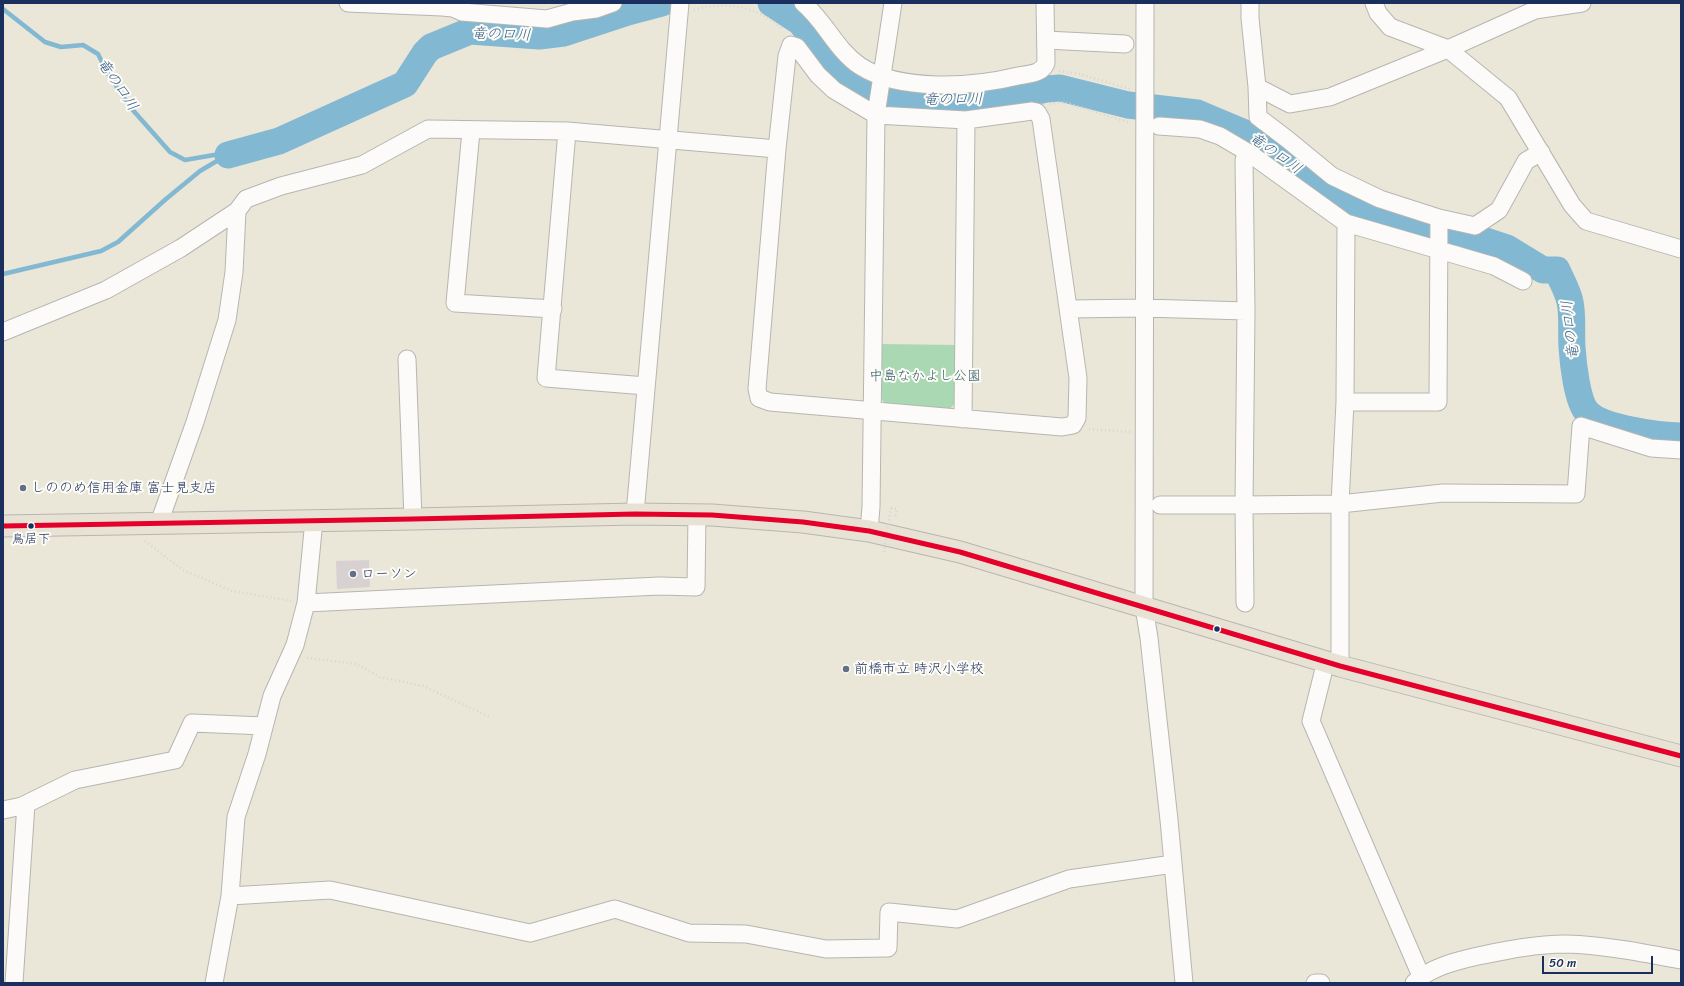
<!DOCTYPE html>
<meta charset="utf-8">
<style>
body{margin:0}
#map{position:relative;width:1684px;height:986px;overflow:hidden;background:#eae6d8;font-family:Sriracha,sans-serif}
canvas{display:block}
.frame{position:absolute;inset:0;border:4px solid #1b2f5e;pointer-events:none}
.scale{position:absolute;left:1542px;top:956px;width:111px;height:18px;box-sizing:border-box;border:2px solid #1b2f5e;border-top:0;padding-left:5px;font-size:12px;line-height:14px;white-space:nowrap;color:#1b2f5e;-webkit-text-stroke:3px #fdfcf7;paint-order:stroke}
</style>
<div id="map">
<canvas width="1684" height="986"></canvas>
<div class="frame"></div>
<div class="scale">50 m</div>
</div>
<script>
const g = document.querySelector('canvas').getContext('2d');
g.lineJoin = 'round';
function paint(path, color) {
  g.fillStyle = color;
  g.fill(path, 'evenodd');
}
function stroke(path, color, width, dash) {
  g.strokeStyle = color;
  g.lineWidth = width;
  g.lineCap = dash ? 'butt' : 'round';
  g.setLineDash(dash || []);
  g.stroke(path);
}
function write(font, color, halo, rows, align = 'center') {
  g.font = font + ' Sriracha,"Klee One",sans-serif';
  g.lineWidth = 4;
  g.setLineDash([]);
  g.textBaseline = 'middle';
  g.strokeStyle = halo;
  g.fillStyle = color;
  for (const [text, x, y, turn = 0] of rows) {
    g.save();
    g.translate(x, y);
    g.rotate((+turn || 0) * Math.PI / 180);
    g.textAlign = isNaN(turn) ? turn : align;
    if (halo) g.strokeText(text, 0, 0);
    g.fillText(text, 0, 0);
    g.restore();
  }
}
paint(new Path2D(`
 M 880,344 L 957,345 L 956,402 L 950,409 L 886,405 L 880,397 Z`), '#a9d8b2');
stroke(new Path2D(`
 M 3,9 L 45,42 L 61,47 L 83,45 L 98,54 L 108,74 L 131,108 L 170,152 L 185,160 L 214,155 L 228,155
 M 3,274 L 101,251 L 118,242 L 166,199 L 200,171 L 227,155`), '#82b8d2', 4.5);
stroke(new Path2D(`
 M 771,3 L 800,22 L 838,68 L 865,88 L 891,101 L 923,102 L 998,100 L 1046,89 L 1060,88 L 1128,105 L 1197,113 L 1254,137 L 1273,149 L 1319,186 L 1402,223 L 1462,233 L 1507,248 L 1543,270 L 1557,270 C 1561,280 1568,291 1570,302 C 1573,316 1571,333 1572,347 C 1573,363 1577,401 1587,412 C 1601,428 1660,436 1681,436
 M 228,155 L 279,141 L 405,84 L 425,53 L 431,47 L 470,31 L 539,36 L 564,33 L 628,12 L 662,3`), '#82b8d2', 27);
paint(new Path2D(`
 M 369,560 L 370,587 L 337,589 L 336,561 Z`), '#d7d1d2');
const minor = new Path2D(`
 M 348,3 L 442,7 L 453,8 L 462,12 L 547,19 L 572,12 L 596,9 L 613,3
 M 803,3 C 825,21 836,50 860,66 C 900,92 973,87 1018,76 C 1029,74 1042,74 1046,63 L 1045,3
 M 1145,3 L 1144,607 L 1149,638 L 1169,820 L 1184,983
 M 1250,3 L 1250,18 L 1257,87
 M 1374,3 L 1378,13 L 1390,27 L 1448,49 L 1508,98 L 1572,205 L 1586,221 L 1681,249
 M 1046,40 L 1125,44
 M 791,45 L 797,47 L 818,75 L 834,90 L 876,115 L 966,120 L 1032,111 L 1037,112 L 1041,119 L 1078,378 L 1077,418 L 1073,425 L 1062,427 L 770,402 L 759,398 L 757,389 L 777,149 L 787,56 Z
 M 1159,126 L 1200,129 L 1220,136 L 1249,153 L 1346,223 L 1494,266 L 1523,281
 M 471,131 L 455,303 L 553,309
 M 567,131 L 546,378 L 646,386
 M 1541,152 L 1526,161 L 1499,210 L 1475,226 L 1439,218 L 1380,199 L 1332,176 L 1287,139 L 1258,117 L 1257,87 L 1290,104 L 1330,97 L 1448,49 L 1535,10 L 1582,3
 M 1249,153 L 1244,160 L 1246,311 L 1244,505 L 1340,504 L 1443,493 L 1576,494 L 1581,426 L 1651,448 L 1681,450
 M 1069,309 L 1144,308 L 1246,311
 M 3,332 L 106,290 L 181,248 L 237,211
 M 407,359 L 413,519
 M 1345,402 L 1438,402 L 1439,218
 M 963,419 L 966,120
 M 1160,505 L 1244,505 L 1245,603
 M 635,514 L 680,3
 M 159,523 L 195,422 L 227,320 L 234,272 L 237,211 L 246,199 L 281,186 L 362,165 L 428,129 L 567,131 L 777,149
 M 869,531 L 871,507 L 876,115 L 893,3
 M 306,603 L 659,586 L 696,587 L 697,515
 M 1326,661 L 1311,721 L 1421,976
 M 1340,666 L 1340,504 L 1345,402 L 1346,223
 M 3,810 L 22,806 L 75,780 L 175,760 L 192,723 L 264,726
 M 230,896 L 330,890 L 530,933 L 615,909 L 689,933 L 746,934 L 826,949 L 888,948 L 889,912 L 957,919 L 1069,879 L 1173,864
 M 14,983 L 26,804
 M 214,983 L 230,896 L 236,817 L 257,754 L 272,696 L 295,645 L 306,603 L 314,520
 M 1315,983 L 1321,983
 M 1414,983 C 1431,967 1456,961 1478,956 C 1507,950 1536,944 1566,944 C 1603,945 1645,953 1681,960`);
const major = new Path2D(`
 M 3,526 L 413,519 L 635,514 L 712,515 L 803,522 L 869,531 L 960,552 L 1340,666 L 1681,756`);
stroke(minor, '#b6b6b1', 19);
stroke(major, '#b6b6b1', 23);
stroke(new Path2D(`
 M 694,10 C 723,0 761,7 782,29
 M 1059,71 L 1080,74 L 1130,89
 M 1050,104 L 1061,102 L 1071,104 L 1130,123
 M 1089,429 L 1130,432
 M 891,508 L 897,509 L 895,518
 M 145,541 L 183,570 L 232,591 L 292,601
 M 307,658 L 356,664 L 380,677 L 423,686 L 490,717`), '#d5d5d4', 2.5, [1, 3]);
stroke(minor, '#fcfbf9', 17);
stroke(major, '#e8e2d5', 21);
stroke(new Path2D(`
 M 884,552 L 891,508`), '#d5d5d4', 2.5, [1, 3]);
stroke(new Path2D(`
 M 3,526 L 413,519 L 635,514 L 712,515 L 803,522 L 869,531 L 960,552 L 1340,666 L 1681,756`), '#e4002b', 5);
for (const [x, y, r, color] of [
 [23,488,4,"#636f89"],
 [31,526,3.5,"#1b2f5e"],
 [353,574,4,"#636f89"],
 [1217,629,3.5,"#1b2f5e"],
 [846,669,4,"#636f89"]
]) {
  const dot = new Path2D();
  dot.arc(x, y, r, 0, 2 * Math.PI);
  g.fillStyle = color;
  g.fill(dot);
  stroke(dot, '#fdfcf7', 1.5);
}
write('13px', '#1b2f5e', '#fdfcf7', [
 ["鳥居下",31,540]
]);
write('14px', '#355e6e', '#fdfcf7', [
 ["中島なかよし公園",925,376]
]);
write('14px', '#1b2f5e', '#fdfcf7', [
 ["しののめ信用金庫 富士見支店",31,488],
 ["ローソン",361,574],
 ["前橋市立 時沢小学校",854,669]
], 'left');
write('italic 15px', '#335e8c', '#fdfcf7', [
 ["竜の口川",501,35,2],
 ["竜の口川",117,85,56],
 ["竜の口川",953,100,-1],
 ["竜の口川",1275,154,35],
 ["竜の口川",1571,330,-97]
]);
</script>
